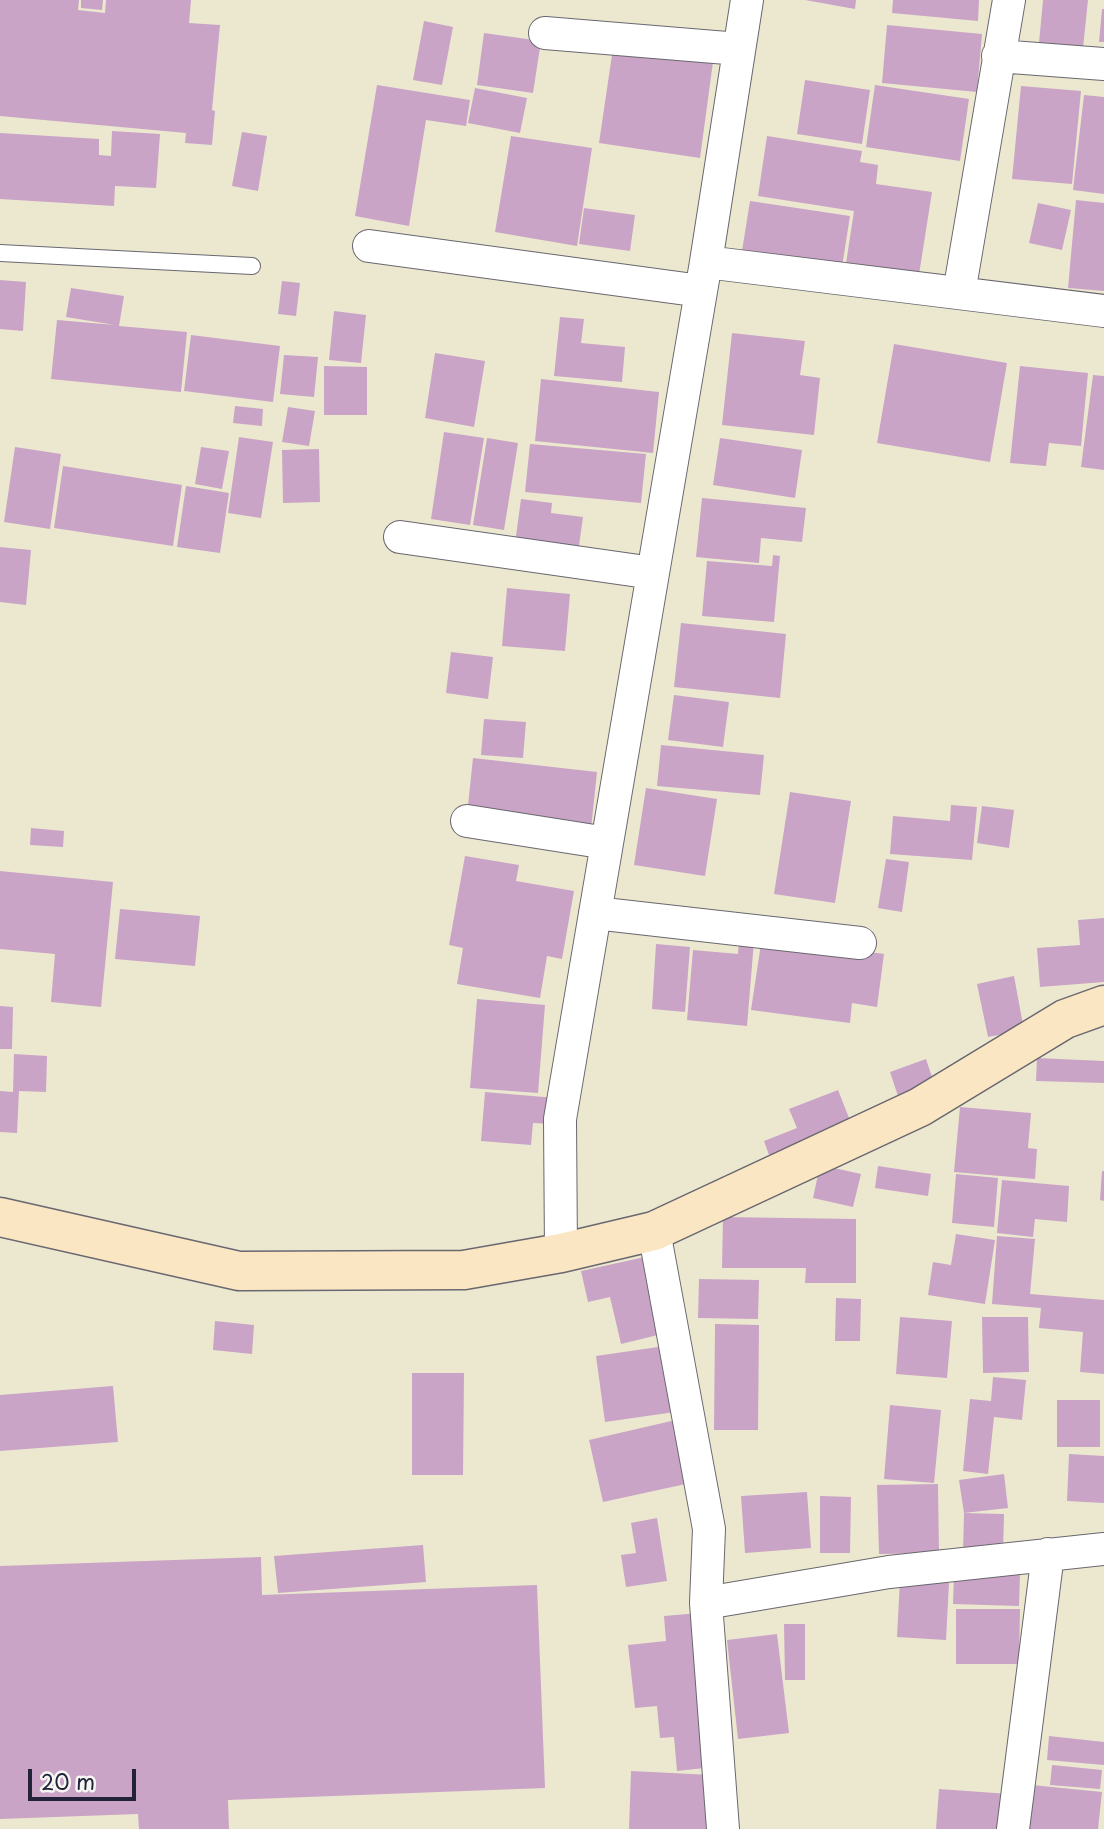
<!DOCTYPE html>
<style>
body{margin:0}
#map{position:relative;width:1104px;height:1829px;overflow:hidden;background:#ece8d0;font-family:"Playpen Sans",sans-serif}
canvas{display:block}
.scale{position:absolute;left:28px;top:1769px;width:108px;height:32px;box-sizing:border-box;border:4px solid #22223b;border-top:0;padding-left:9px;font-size:21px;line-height:24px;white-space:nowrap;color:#22223b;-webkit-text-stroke:5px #f6f6f2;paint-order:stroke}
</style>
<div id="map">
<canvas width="1104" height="1829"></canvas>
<div class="scale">20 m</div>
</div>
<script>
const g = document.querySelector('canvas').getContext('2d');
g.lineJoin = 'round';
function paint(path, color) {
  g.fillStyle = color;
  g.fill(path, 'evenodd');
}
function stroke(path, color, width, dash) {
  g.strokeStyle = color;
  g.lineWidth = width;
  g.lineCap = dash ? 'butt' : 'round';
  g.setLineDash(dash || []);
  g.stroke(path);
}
paint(new Path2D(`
 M 0,0 L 79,0 L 78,10 L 105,13 L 106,0 L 191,0 L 189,23 L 220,25 L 212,110 L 215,111 L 212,145 L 185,143 L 186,133 L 0,116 Z
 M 81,0 L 103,0 L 102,10 L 81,8 Z
 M 805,0 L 856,0 L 855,9 Z
 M 893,0 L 979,0 L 978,21 L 892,13 Z
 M 1043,0 L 1088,0 L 1083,48 L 1039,43 Z
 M 1102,9 L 1104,9 L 1104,42 L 1099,42 Z
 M 424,21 L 453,27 L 442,85 L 413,80 Z
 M 887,25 L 982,34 L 977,92 L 882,83 Z
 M 484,33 L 541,41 L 533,93 L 477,85 Z
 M 613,48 L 713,62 L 700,158 L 599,143 Z
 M 805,80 L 870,90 L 862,144 L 797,134 Z
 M 377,85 L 470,100 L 466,126 L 426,120 L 409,226 L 355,216 Z
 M 875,85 L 969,99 L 960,161 L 866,147 Z
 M 1021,86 L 1081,91 L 1072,184 L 1012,179 Z
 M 475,88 L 527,98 L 520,133 L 468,123 Z
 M 1084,95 L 1104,97 L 1104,194 L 1073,190 Z
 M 112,131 L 160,134 L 156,188 L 115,186 L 114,206 L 0,199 L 0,133 L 99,139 L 99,155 L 111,156 Z
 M 242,132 L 267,136 L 258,191 L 232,186 Z
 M 511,136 L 592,148 L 577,246 L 495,232 Z
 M 767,136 L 862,151 L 860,162 L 878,165 L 876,184 L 932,192 L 918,281 L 845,270 L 854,211 L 758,196 Z
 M 1076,200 L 1104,203 L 1104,291 L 1068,288 Z
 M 750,201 L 850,216 L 842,267 L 742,251 Z
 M 1038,203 L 1071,210 L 1062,250 L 1029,243 Z
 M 584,208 L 635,215 L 630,251 L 579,244 Z
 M 0,280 L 26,282 L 23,331 L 0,329 Z
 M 282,281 L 300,283 L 296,316 L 278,314 Z
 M 71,288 L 124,296 L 119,326 L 187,332 L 181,392 L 51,379 L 57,320 L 115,325 L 66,317 Z
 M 334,311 L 366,315 L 361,363 L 329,360 Z
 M 560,317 L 584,319 L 581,343 L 625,347 L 622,382 L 554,376 Z
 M 732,333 L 805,341 L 800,375 L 820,378 L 814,435 L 722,425 Z
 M 191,335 L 280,346 L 273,402 L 184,391 Z
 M 894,344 L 1007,363 L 990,462 L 877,443 Z
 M 435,353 L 485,361 L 474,427 L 425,418 Z
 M 284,355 L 318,357 L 314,397 L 280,394 Z
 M 324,366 L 367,367 L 367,415 L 324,415 Z
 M 1020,366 L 1088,373 L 1081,446 L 1049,443 L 1046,466 L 1010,463 Z
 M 1093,375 L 1104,376 L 1104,470 L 1081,467 Z
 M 541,379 L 659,392 L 653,453 L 535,441 Z
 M 235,406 L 263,409 L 262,426 L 233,423 Z
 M 288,407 L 315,411 L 309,446 L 282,442 Z
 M 444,432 L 484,438 L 470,525 L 431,519 Z
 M 239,437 L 273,442 L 261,518 L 228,513 Z
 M 487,438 L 518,443 L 504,530 L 473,525 Z
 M 720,438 L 802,450 L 795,498 L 713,485 Z
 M 530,444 L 646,454 L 641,503 L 525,492 Z
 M 15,447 L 61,454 L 50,529 L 4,522 Z
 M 201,447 L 229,451 L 222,489 L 195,484 Z
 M 319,449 L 320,502 L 283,503 L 282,450 Z
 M 63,466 L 182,485 L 173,546 L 54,528 Z
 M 186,486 L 229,493 L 220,553 L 177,547 Z
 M 702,498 L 806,508 L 802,542 L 761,538 L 759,563 L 696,557 Z
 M 521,499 L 552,503 L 551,513 L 583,517 L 577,560 L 514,551 Z
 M 0,547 L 31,550 L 26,605 L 0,602 Z
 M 773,555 L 780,556 L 774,622 L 702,616 L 707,561 L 772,566 Z
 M 507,588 L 570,594 L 565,651 L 502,646 Z
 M 681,623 L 786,634 L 780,698 L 674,687 Z
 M 451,652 L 493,657 L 488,699 L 446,693 Z
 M 674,695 L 729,702 L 723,747 L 668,740 Z
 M 484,719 L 526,722 L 523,758 L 481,755 Z
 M 661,745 L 764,755 L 760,795 L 657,786 Z
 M 473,758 L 597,772 L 591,829 L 467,815 Z
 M 646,788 L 717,799 L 705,876 L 634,865 Z
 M 790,792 L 851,801 L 835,903 L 774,894 Z
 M 951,805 L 977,807 L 972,860 L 890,854 L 893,816 L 950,821 Z
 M 982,806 L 1014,810 L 1009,848 L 977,843 Z
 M 31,828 L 64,831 L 63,847 L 30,845 Z
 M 465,856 L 519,865 L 516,881 L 574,891 L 562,959 L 547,956 L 540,998 L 457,984 L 463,948 L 449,945 Z
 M 886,859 L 909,862 L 902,912 L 878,908 Z
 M 0,871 L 113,882 L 101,1007 L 51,1002 L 55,954 L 0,949 Z
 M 120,909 L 200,916 L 195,966 L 115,959 Z
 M 1104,918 L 1104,982 L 1040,987 L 1037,948 L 1080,945 L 1078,920 Z
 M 762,937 L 884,954 L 877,1007 L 852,1003 L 850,1023 L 751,1010 Z
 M 739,939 L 754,941 L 747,1026 L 687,1020 L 693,950 L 738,954 Z
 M 656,944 L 690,947 L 685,1012 L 652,1009 Z
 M 1014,976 L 1024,1030 L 988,1037 L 977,984 Z
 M 477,999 L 545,1005 L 538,1093 L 470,1088 Z
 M 0,1006 L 13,1007 L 12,1049 L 0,1049 Z
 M 14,1054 L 47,1056 L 46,1092 L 19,1091 L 17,1133 L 0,1132 L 0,1091 L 13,1092 Z
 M 1037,1058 L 1104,1061 L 1104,1083 L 1036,1081 Z
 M 926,1059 L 934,1083 L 898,1096 L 890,1072 Z
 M 838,1090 L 851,1123 L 769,1155 L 764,1141 L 797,1128 L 789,1109 Z
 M 485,1092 L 556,1098 L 554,1124 L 533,1123 L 531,1145 L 481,1141 Z
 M 960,1107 L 1031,1113 L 1028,1148 L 1037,1149 L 1035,1179 L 954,1172 Z
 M 820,1165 L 861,1174 L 853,1207 L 813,1198 Z
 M 878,1166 L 931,1174 L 928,1196 L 875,1188 Z
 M 1102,1171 L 1104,1171 L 1104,1201 L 1100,1200 Z
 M 956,1174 L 998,1178 L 994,1227 L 952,1223 Z
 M 1002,1180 L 1069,1186 L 1067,1222 L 1035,1219 L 1033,1237 L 997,1233 Z
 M 723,1217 L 856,1219 L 856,1283 L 805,1283 L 806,1268 L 722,1268 Z
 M 956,1234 L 995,1240 L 985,1304 L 928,1295 L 933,1262 L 951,1265 Z
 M 997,1236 L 1035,1239 L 1030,1294 L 1104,1300 L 1104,1374 L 1080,1372 L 1083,1332 L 1039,1328 L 1041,1308 L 992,1304 Z
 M 645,1257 L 662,1334 L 621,1344 L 610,1297 L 588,1302 L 581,1271 Z
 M 699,1279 L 759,1280 L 758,1319 L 698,1318 Z
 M 836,1298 L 861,1299 L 860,1341 L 835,1341 Z
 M 900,1317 L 952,1321 L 947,1378 L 896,1374 Z
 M 982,1317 L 1028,1317 L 1029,1372 L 983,1373 Z
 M 215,1321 L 254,1325 L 252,1354 L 213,1350 Z
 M 715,1324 L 759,1325 L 758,1430 L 714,1430 Z
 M 665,1346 L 675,1412 L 605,1422 L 596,1356 Z
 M 412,1373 L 464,1373 L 463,1475 L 412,1475 Z
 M 993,1377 L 1026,1380 L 1022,1420 L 994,1417 L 988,1474 L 963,1471 L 970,1399 L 991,1401 Z
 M 113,1386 L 118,1442 L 0,1451 L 0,1395 Z
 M 1057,1400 L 1100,1400 L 1100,1447 L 1057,1447 Z
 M 890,1405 L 941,1410 L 934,1483 L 884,1479 Z
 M 680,1419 L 695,1482 L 603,1502 L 589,1440 Z
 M 1069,1454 L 1104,1456 L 1104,1503 L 1067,1501 Z
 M 1004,1474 L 1008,1508 L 964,1513 L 959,1480 Z
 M 938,1484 L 939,1553 L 879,1554 L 877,1485 Z
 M 807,1492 L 811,1548 L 745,1553 L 741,1496 Z
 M 820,1496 L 851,1497 L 850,1553 L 820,1553 Z
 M 964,1513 L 1004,1514 L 1003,1553 L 963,1552 Z
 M 657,1518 L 667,1581 L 626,1587 L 621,1555 L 636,1553 L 631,1523 Z
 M 423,1545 L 426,1582 L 278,1593 L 274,1556 Z
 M 261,1557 L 262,1595 L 537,1585 L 545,1788 L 228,1800 L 229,1829 L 139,1829 L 138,1814 L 0,1819 L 0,1566 Z
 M 954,1574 L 1020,1575 L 1019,1606 L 953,1604 Z
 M 900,1580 L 949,1583 L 946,1640 L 897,1637 Z
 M 956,1609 L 1020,1609 L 1019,1664 L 956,1664 Z
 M 699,1613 L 714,1767 L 677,1771 L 674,1737 L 660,1738 L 657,1706 L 635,1708 L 628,1645 L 666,1641 L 664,1616 Z
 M 784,1624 L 805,1624 L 805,1680 L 785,1680 Z
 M 777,1634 L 789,1733 L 738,1739 L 727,1640 Z
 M 1049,1736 L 1104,1742 L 1104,1765 L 1047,1760 Z
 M 1052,1765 L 1102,1770 L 1100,1789 L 1050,1785 Z
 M 631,1771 L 712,1775 L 710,1829 L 629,1829 Z
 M 1032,1785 L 1102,1792 L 1098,1829 L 1028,1829 Z
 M 939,1789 L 1009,1794 L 1007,1829 L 936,1829 Z`), '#caa4c6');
const lane = new Path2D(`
 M 0,253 L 252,266`);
const street = new Path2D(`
 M 545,33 L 739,49
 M 998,56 L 1104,64
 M 369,246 L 701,291
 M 706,262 L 747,0
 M 959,293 L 1009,0
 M 400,537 L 653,573
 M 467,821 L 607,843
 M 595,913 L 860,943
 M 654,1231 L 709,1529 L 706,1603 L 723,1829
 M 561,1253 L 560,1119 L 706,262 L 1104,311
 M 706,1603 L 889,1572 L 1104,1549
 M 1013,1829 L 1048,1554`);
const secondary = new Path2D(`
 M 0,1217 L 239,1271 L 464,1270 L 561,1253 L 654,1231 L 920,1107 L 1065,1019 L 1104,1005`);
stroke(lane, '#69676f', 18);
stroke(street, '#69676f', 34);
stroke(secondary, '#69676f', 41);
stroke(lane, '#fff', 16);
stroke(street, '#fff', 32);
stroke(secondary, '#fbe6c4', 38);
</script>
